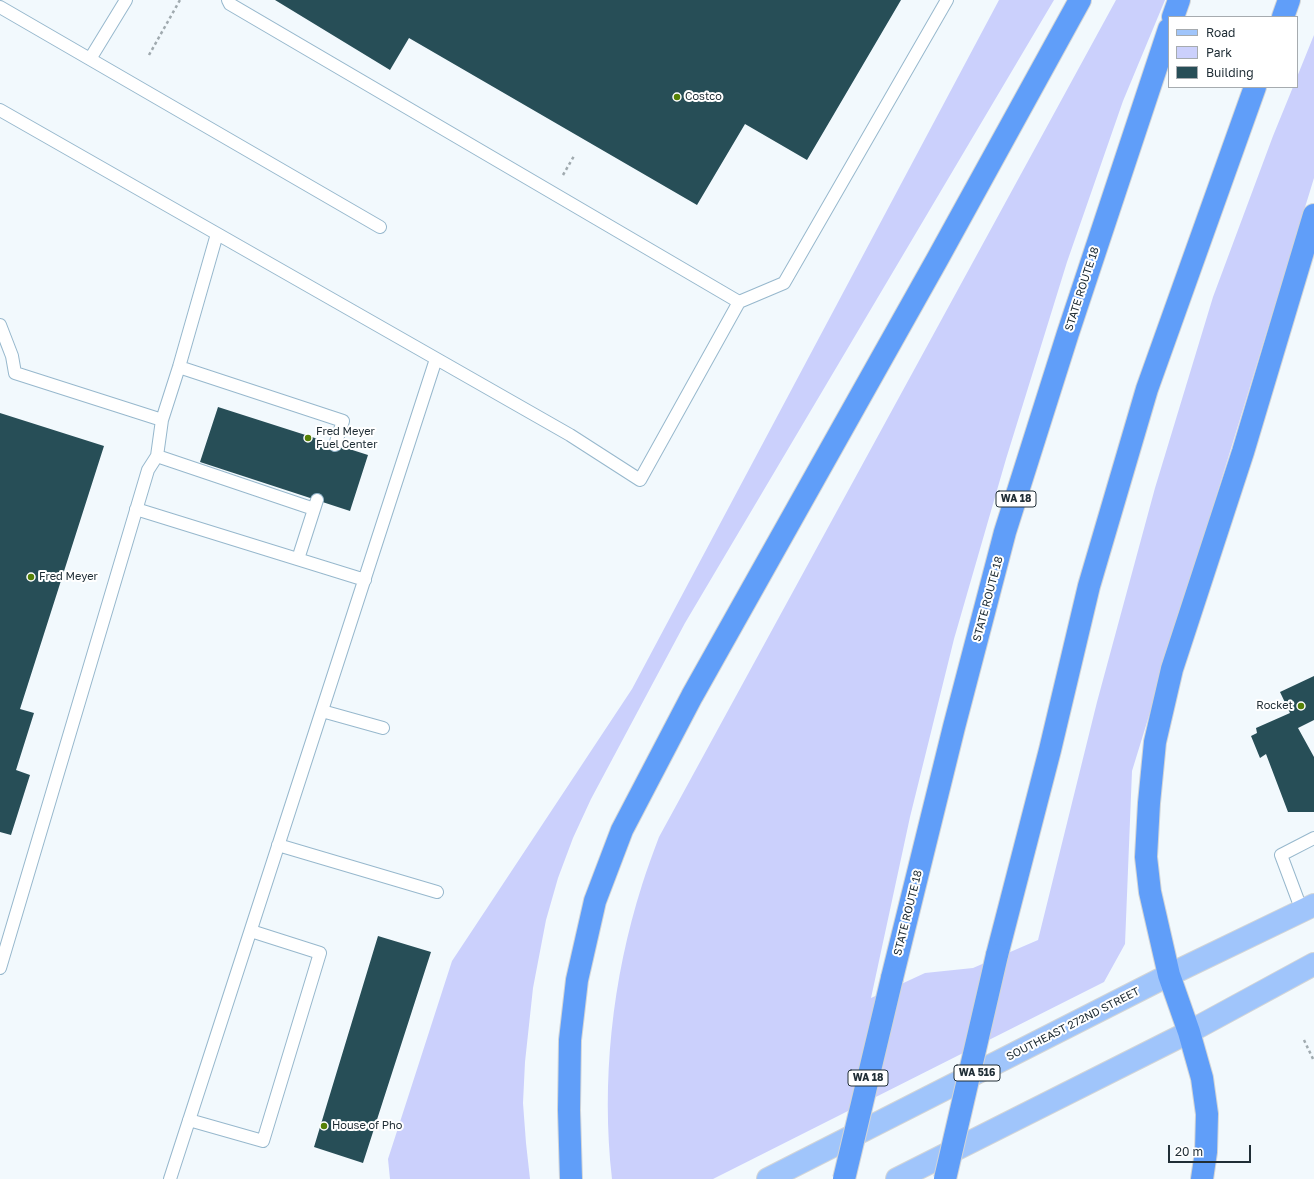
<!DOCTYPE html>
<style>
body{margin:0}
#map{position:relative;width:1314px;height:1179px;overflow:hidden;background:#f2f9fd;font-family:"Golos Text",sans-serif}
canvas{display:block}
.legend{position:absolute;left:1168px;top:16px;width:130px;height:72px;box-sizing:border-box;background:#fff;border:1px solid #a6abaf;margin:0;padding:5px 7px;list-style:none;font-size:12px;color:#202e36}
.legend li{display:flex;align-items:center;gap:8px;height:20px}
.legend b{width:20px;border:1px solid #a6abaf}
.scale{position:absolute;left:1168px;top:1145px;width:83px;height:18px;box-sizing:border-box;border:2px solid #202e36;border-top:0;padding-left:5px;font-size:12px;line-height:14px;white-space:nowrap;color:#202e36;-webkit-text-stroke:3px #fff;paint-order:stroke}
</style>
<div id="map">
<canvas width="1314" height="1179"></canvas>
<ul class="legend">
<li><b style="height:5px;background:#a0c5fb"></b>Road</li>
<li><b style="height:11px;background:#cbd0fc"></b>Park</li>
<li><b style="height:11px;background:#274e57"></b>Building</li>
</ul>
<div class="scale">20 m</div>
</div>
<script>
const g = document.querySelector('canvas').getContext('2d');
g.lineJoin = 'round';
function paint(path, color) {
  g.fillStyle = color;
  g.fill(path, 'evenodd');
}
function stroke(path, color, width, dash) {
  g.strokeStyle = color;
  g.lineWidth = width;
  g.lineCap = dash ? 'butt' : 'round';
  g.setLineDash(dash || []);
  g.stroke(path);
}
function write(font, color, halo, rows, align = 'center') {
  g.font = font + ' "Golos Text",sans-serif';
  g.lineWidth = 4;
  g.setLineDash([]);
  g.textBaseline = 'middle';
  g.strokeStyle = halo;
  g.fillStyle = color;
  for (const [text, x, y, turn = 0] of rows) {
    g.save();
    g.translate(x, y);
    g.rotate((+turn || 0) * Math.PI / 180);
    g.textAlign = isNaN(turn) ? turn : align;
    if (halo) g.strokeText(text, 0, 0);
    g.fillText(text, 0, 0);
    g.restore();
  }
}
paint(new Path2D(`
 M 999,0 L 1054,0 L 685,623 L 591,799 L 573,838 L 558,878 L 546,920 L 533,988 L 525,1062 L 523,1103 L 526,1143 L 530,1179 L 390,1179 L 388,1159 L 452,961 L 632,689 Z
 M 1116,0 L 1165,0 L 1123,101 L 1067,262 L 1006,459 L 954,639 L 910,817 L 871,998 L 925,973 L 973,968 L 1038,940 L 1097,702 L 1155,488 L 1213,297 L 1273,136 L 1293,87 L 1297,87 L 1297,77 L 1314,35 L 1314,178 L 1132,771 L 1125,944 L 1104,982 L 713,1179 L 612,1179 C 601,1082 612,979 642,885 C 647,869 653,853 659,837 Z`), '#cbd0fc');
paint(new Path2D(`
 M 275,0 L 901,0 L 807,160 L 745,124 L 697,205 L 409,38 L 390,70 Z
 M 218,407 L 368,455 L 350,511 L 200,462 Z
 M 0,413 L 104,446 L 20,709 L 34,713 L 16,770 L 30,775 L 11,835 L 0,832 Z
 M 1314,676 L 1314,720 L 1298,728 L 1314,757 L 1314,812 L 1288,812 L 1266,754 L 1260,758 L 1251,736 L 1257,733 L 1256,728 L 1290,713 L 1280,692 Z
 M 378,936 L 431,952 L 363,1163 L 314,1147 Z`), '#274e57');
const service = new Path2D(`
 M 0,7 L 380,227
 M 90,59 L 126,0
 M 0,110 L 570,435 L 640,480 L 739,302 L 230,4 L 228,0
 M 739,302 L 784,283 L 947,0
 M 0,325 L 12,356 L 15,373 L 162,420
 M 179,367 L 343,421 L 335,445
 M 157,456 L 314,509
 M 136,509 L 365,580
 M 298,559 L 317,500
 M 322,711 L 383,728
 M 278,845 L 437,892
 M 1302,911 L 1281,855 L 1314,838
 M 0,968 L 148,470 L 157,456 L 162,420 L 179,367 L 217,234
 M 189,1120 L 263,1141 L 320,953 L 251,931
 M 170,1179 L 436,359`);
const primary = new Path2D(`
 M 768,1179 L 1169,975 L 1314,905
 M 897,1179 L 1189,1032 L 1314,964`);
const motorway = new Path2D(`
 M 1173,17 L 1179,0
 M 1283,17 L 1289,0
 M 997,955 L 1050,750 L 1089,586 L 1147,389 L 1255,87
 M 892,978 L 954,727 L 1005,532 L 1068,333 L 1169,29
 M 571,1179 L 569,1110 L 570,1040 L 577,980 L 595,901 L 622,830 L 692,696 L 938,258 L 1080,0
 M 1202,1179 L 1206,1152 L 1207,1114 L 1202,1078 L 1189,1032 L 1169,975 L 1150,892 L 1146,857 L 1149,803 L 1155,742 L 1172,669 L 1243,452 L 1314,215`);
stroke(service, '#97b8cd', 14);
stroke(primary, '#d2d5d7', 24);
stroke(motorway, '#d2d5d7', 24);
stroke(new Path2D(`
 M 149,55 L 180,0
 M 563,175 L 574,156
 M 1304,1040 L 1314,1061`), '#a0aaaf', 2.5, [3, 3]);
stroke(service, '#fff', 12);
stroke(primary, '#a0c5fb', 22);
stroke(motorway, '#609ef9', 22);
const motorwayBridge = new Path2D(`
 M 844,1179 L 892,978
 M 945,1179 L 997,955`);
stroke(motorwayBridge, '#d2d5d7', 24, []);
stroke(motorwayBridge, '#609ef9', 22);
for (const [x, y, r, color] of [
 [677,97,4,"#568106"],
 [308,438,4,"#568106"],
 [31,577,4,"#568106"],
 [1301,706,4,"#568106"],
 [324,1126,4,"#568106"]
]) {
  const dot = new Path2D();
  dot.arc(x, y, r, 0, 2 * Math.PI);
  g.fillStyle = color;
  g.fill(dot);
  stroke(dot, '#fff', 1.5);
}
for (const [x, y, w] of [
 [1016,499,40],
 [977,1073,46],
 [868,1078,40]
]) {
  const box = new Path2D();
  box.roundRect(x - w / 2, y - 8, w, 16, 3);
  g.fillStyle = '#fff';
  g.fill(box);
  stroke(box, '#202e36', 1);
}
write('bold 10px', '#202e36', null, [
 ["WA 18",1016,499],
 ["WA 516",977,1073],
 ["WA 18",868,1078]
]);
write('11px', '#202e36', '#fff', [
 ["Costco",685,97],
 ["Fred Meyer",316,432],
 ["Fuel Center",316,445],
 ["Fred Meyer",39,577],
 ["Rocket",1293,706,"right"],
 ["House of Pho",332,1126]
], 'left');
write('11px', '#202e36', '#fff', [
 ["STATE ROUTE 18",1082,289,-72],
 ["STATE ROUTE 18",988,599,-75],
 ["STATE ROUTE 18",908,913,-76],
 ["SOUTHEAST 272ND STREET",1073,1024,-27]
]);
</script>
